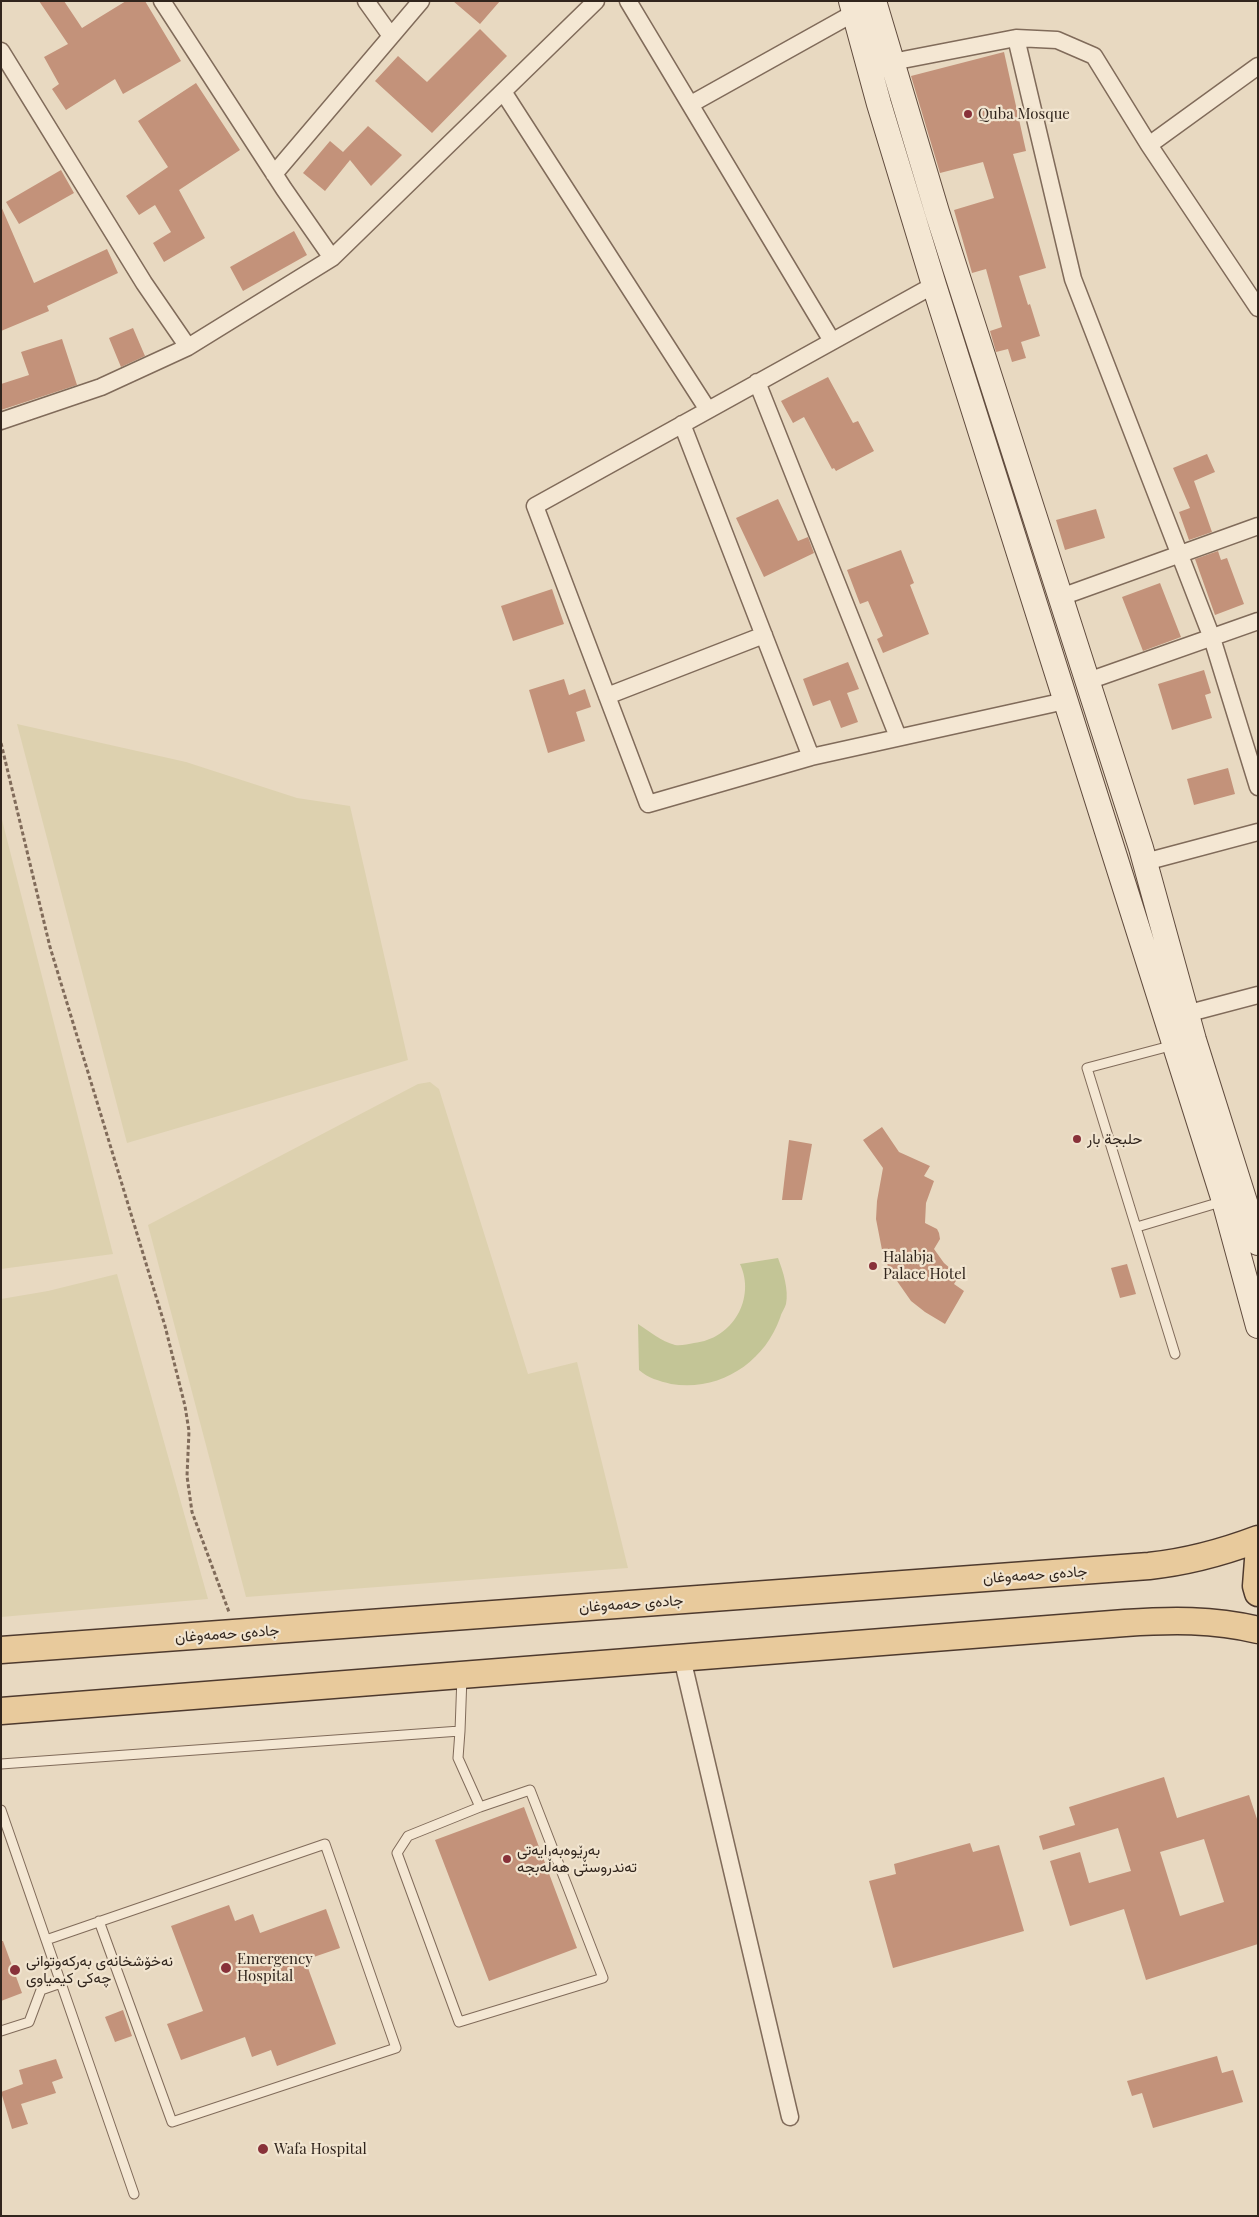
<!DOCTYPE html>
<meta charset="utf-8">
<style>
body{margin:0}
#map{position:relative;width:1259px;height:2217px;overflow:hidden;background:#e8d9c1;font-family:"Playfair Display",serif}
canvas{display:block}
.frame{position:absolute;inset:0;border:2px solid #31251d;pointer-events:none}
</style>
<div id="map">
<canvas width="1259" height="2217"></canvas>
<div class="frame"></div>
</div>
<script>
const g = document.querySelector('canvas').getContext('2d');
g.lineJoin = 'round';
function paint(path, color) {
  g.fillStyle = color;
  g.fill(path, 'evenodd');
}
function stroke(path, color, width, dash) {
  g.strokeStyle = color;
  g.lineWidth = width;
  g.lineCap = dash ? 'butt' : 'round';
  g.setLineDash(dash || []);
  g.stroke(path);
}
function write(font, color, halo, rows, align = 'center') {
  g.font = font + ' "Playfair Display",Vazirmatn,serif';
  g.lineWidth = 4.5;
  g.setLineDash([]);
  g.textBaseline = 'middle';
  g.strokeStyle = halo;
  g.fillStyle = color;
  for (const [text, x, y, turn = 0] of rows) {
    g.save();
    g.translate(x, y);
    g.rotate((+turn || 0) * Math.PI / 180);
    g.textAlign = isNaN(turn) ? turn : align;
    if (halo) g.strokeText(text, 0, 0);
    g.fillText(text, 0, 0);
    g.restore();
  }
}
paint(new Path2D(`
 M 17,724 L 186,762 L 297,798 L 350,806 L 408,1060 L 127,1143 Z
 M 1,816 L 113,1254 L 1,1269 Z
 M 430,1082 L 439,1089 L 528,1374 L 577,1362 L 628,1568 L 246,1597 L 148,1225 L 418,1084 Z
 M 117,1274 L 208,1599 L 1,1617 L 1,1299 L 48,1291 Z`), '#ddd1af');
paint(new Path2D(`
 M 778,1258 C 783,1271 789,1290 786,1304 C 785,1308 781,1313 780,1318 C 764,1363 719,1392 671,1384 C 659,1381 648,1378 639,1370 L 638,1324 C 650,1332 661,1341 675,1345 C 681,1346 688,1344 694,1343 C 733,1339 756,1298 740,1264 Z`), '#c3c596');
paint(new Path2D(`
 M 39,1 L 64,1 L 82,28 L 126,1 L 145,1 L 181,61 L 123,94 L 115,79 L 66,110 L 52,89 L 59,84 L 44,57 L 68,44 Z
 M 453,1 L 500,1 L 480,24 Z
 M 480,29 L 507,56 L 432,133 L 375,81 L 398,56 L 427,82 Z
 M 1004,52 L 1026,151 L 1013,154 L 1046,268 L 1019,276 L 1028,305 L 1030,304 L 1040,336 L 1021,342 L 1026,358 L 1012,362 L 1008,349 L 996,352 L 990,331 L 1002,327 L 986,269 L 972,273 L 954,210 L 994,198 L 983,162 L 940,173 L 911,76 Z
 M 196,83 L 240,150 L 179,190 L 205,238 L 164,262 L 153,243 L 171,232 L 155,205 L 139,215 L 126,196 L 168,167 L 138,121 Z
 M 368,126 L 402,155 L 371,186 L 350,160 L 325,191 L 303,173 L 330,141 L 343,152 Z
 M 61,170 L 74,193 L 19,224 L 6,202 Z
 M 1,206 L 34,283 L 107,249 L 118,273 L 47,306 L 49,311 L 1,331 Z
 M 294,231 L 307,255 L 243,291 L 230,267 Z
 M 133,328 L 145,356 L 121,367 L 109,338 Z
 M 62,339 L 77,385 L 1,410 L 1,384 L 29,375 L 21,352 Z
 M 828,377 L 853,423 L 858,421 L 874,451 L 836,471 L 834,468 L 832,469 L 804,417 L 793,423 L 781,401 Z
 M 1207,454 L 1215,472 L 1194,481 L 1212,532 L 1189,540 L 1179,512 L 1190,508 L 1173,468 Z
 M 778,499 L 798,541 L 808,537 L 814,553 L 764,577 L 736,518 Z
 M 1096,509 L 1105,538 L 1065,550 L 1056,520 Z
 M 901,550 L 914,583 L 910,585 L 929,634 L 883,653 L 877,639 L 883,636 L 868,601 L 860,604 L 847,570 Z
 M 1218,551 L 1221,560 L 1227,558 L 1244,604 L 1215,615 L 1195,559 Z
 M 1160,583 L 1181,637 L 1143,651 L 1122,597 Z
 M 552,589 L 564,624 L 513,641 L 501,606 Z
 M 848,662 L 859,689 L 847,693 L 858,722 L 841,728 L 830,700 L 813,706 L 803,679 Z
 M 1204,670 L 1211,693 L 1205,695 L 1212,718 L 1172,730 L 1158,684 Z
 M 564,679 L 569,695 L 585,689 L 591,707 L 576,712 L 585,741 L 548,753 L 529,690 Z
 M 1228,768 L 1235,794 L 1194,805 L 1187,779 Z
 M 882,1127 L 899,1152 L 930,1166 L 924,1176 L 934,1181 L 926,1203 L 925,1223 L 937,1229 L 939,1233 L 940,1239 L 934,1249 L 944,1263 L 959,1276 L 954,1284 L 964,1291 L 945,1324 L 925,1312 L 911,1301 L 890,1271 L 883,1255 L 876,1219 L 877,1201 L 883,1168 L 863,1140 Z
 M 789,1140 L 812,1144 L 802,1200 L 782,1200 Z
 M 1127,1264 L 1136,1294 L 1120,1298 L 1111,1268 Z
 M 1164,1777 L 1177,1818 L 1249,1795 L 1258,1822 L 1258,1944 L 1146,1980 L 1124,1909 L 1070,1926 L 1050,1861 L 1080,1852 L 1089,1883 L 1131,1871 L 1118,1828 L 1043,1850 L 1039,1836 L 1075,1825 L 1069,1807 ZM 1204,1839 L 1224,1902 L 1180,1916 L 1160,1852 Z
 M 524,1807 L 577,1948 L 489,1981 L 435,1840 Z
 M 970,1843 L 973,1852 L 999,1845 L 1024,1931 L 893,1968 L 869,1881 L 896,1874 L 894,1864 Z
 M 229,1905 L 235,1921 L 253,1914 L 260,1933 L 326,1909 L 340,1948 L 305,1960 L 336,2044 L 277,2066 L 271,2050 L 252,2057 L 245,2037 L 181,2060 L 167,2024 L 203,2011 L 171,1926 Z
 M 1,1941 L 3,1941 L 22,1993 L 1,2001 Z
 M 123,2010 L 132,2036 L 115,2042 L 105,2017 Z
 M 1217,2056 L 1222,2073 L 1233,2070 L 1243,2102 L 1153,2128 L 1142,2093 L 1132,2096 L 1127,2081 Z
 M 56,2059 L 63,2078 L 52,2082 L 56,2093 L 21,2104 L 28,2124 L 12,2129 L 1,2092 L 23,2084 L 19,2070 Z`), '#c3927a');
const lane = new Path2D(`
 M 1174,1045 L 1087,1068 L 1175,1354
 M 1137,1227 L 1224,1201
 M 460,1731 L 458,1758 L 480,1807 L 408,1836 L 397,1853 L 459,2022 L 603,1978 L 530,1790 L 480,1807
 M 1,1764 L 460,1731 L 462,1676
 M 1,1810 L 134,2194
 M 46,1940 L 325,1844 L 396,2048 L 172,2122 L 99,1921
 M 1,2031 L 29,2022 L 41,1990 L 61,1983`);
const street = new Path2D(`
 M 162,1 L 284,189 L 332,258
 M 366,1 L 391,36
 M 628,1 L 832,341
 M 1016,38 L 1073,279 L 1212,638 L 1258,787
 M 1,51 L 144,283 L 188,347
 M 892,62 L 1016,38 L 1057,40 L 1094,56 L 1149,145 L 1258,308
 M 504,93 L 708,410
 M 691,104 L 854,13
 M 1149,145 L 1258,66
 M 274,174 L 421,1
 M 934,285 L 535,506 L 648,804 L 811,757 L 1065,701
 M 757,382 L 898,737
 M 1,421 L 101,387 L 188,347 L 332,258 L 596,1
 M 682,424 L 811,757
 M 1061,597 L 1258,526
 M 1088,681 L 1258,621
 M 607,696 L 764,635
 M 1145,862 L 1258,832
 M 1178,1016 L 1258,995
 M 682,1658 L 790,2117`);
const secondary = new Path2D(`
 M 851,1 L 879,104 L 934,285 L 1224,1201 L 1258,1326
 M 874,1 L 937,212 L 1141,848 L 1194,1040 L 1258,1243`);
const primary = new Path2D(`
 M 1258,1560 L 1256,1586 L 1258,1593
 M 1,1650 L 1149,1566 C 1187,1562 1221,1553 1258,1539
 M 1,1711 L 1125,1623 C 1170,1620 1213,1619 1258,1630`);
stroke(lane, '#806b5a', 11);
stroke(street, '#806b5a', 19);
stroke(secondary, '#614c3e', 26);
stroke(primary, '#4e3a2e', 29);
stroke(new Path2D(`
 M 1,743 L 50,947 L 165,1326 L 185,1406 L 189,1431 L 187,1476 L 192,1512 L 229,1612`), '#806b5a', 3, [4, 2.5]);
stroke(lane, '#f4e7d3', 9);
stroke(street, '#f4e7d3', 16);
stroke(secondary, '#f4e7d3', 24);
stroke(primary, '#e8ca9c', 26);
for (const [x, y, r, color] of [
 [968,114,5,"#883139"],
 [1077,1139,5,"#883139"],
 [873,1266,5,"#883139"],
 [507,1859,5,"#883139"],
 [226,1968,6,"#883139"],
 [15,1970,6,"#883139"],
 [263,2149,6,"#883139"]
]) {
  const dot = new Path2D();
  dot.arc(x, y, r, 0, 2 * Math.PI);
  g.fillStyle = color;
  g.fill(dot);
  stroke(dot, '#f1e4cf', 2);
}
write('15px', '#31251d', '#f1e4cf', [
 ["Quba Mosque",978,114],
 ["حلبجة بار",1087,1139],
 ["Halabja",883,1257],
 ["Palace Hotel",883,1274],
 ["بەڕێوەبەرایەتی",517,1850],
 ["تەندروستی هەڵەبجە",517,1867],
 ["Emergency",237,1959],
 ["Hospital",237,1976],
 ["نەخۆشخانەی بەرکەوتوانی",26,1961],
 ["چەکی کیمیاوی",26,1978],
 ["Wafa Hospital",274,2149]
], 'left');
write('15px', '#31251d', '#f1e4cf', [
 ["جادەی حەمەوغان",1035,1575,-4],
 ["جادەی حەمەوغان",631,1604,-4],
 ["جادەی حەمەوغان",227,1634,-4]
]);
</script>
